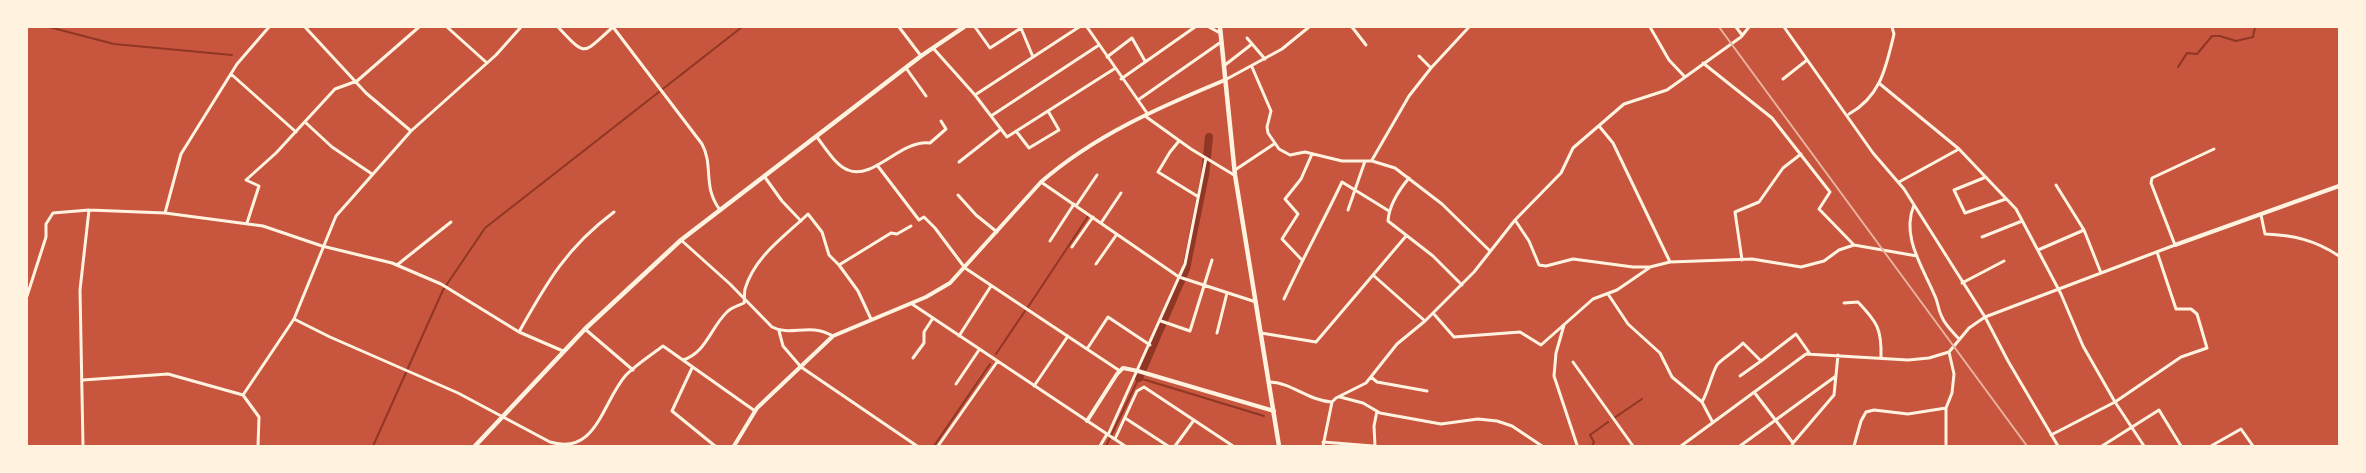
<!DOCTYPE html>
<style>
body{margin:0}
#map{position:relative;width:2366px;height:473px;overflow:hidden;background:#c8553d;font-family:"Source Sans 3",sans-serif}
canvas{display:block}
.frame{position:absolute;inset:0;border:28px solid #fff3e0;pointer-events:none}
</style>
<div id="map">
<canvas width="2366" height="473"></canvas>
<div class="frame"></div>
</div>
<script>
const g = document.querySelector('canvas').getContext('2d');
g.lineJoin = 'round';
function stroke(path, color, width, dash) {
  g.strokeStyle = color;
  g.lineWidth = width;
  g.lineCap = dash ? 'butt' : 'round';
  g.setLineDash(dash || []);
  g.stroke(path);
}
stroke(new Path2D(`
 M 49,27 L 114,44 L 232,55
 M 2178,67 L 2187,53 L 2197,54 L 2212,36 L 2220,36 L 2236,41 L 2253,37 L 2255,27
 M 1028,307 L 1089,215
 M 996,354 L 1025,311
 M 1614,418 L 1642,399
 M 373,446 L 443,290 L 485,228 L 742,27
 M 934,446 L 990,364
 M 1106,446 L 1139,378 L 1264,416
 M 1592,446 L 1594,442 L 1590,435 L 1608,422`), '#8f3625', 2);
stroke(new Path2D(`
 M 1139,378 L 1186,269 L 1205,175 L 1209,137`), '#8f3625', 8);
stroke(new Path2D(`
 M 305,27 L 366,93 L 411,131
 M 447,27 L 487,63
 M 558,27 C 587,58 582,54 613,27
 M 613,27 L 702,144 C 714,166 702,186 720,210
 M 899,27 L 921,56
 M 975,27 L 990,48 L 1021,28 L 1033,57
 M 1087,27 L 1147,113
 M 1209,27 L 1220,33
 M 1352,27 L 1366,45
 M 1650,27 L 1669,60 L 1685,77
 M 1736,27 L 1742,35
 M 1784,27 L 1873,153 L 1904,189 L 1985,317 L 2008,361 L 2058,446
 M 1247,38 L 1265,59
 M 933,48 L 975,95 L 1007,137 L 1114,69
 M 1419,56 L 1430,67
 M 1107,57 L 1132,38 L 1145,61
 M 1703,63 L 1772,118 L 1830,192 L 1819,209 L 1854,245
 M 1225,65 L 1252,44
 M 1252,67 L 1271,111 L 1267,127 L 1268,133 L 1279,149 L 1290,155 L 1305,152 L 1342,161 L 1372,161 L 1395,168 L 1442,204 L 1490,251
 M 906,68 L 926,96
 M 231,74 L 296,132
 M 1121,79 L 1195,27
 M 1783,79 L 1807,60
 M 1225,80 L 1282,49 L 1309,27
 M 1880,84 L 1959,149 L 2016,209 L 2061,294 L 2083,346 L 2115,402 L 2144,446
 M 975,95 L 1079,27
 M 1138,100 L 1221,42
 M 1849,114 C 1881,96 1886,67 1894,34 L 1892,27
 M 991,116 L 1099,45
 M 1145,116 L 1191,149 L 1234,175
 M 305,122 L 332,147 L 372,174
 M 1599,126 L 1613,143 L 1670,262
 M 1016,131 L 1029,148 L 1059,130 L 1048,111
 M 816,136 C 825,147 835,165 848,170 C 873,181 901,139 930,143 L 946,129 L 941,121
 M 1179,141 L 1170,152 L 1158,172 L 1197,196
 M 1206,158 L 1185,264 L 1179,277 L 1256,302
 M 1372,160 L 1409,96 L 1431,68 L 1469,27
 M 959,162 L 1001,129
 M 877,165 L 919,220 L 924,217 L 935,228 L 965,268 L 1120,371
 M 1235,170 L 1274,144
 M 764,176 L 782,201 L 801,221
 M 1986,177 L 1954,190 L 1965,213 L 2006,199
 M 1409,178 C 1399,190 1389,205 1388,221 L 1433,256 L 1462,285
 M 1041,182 L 1179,277 L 1108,435
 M 1899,182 L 1959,149
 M 2056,185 L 2084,230 L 2101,273
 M 958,195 L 976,215 L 997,232
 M 1914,205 C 1901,236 1922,266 1934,294 C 1938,301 1938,310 1942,317 C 1945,325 1953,332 1959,339
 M 1076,206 L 1097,175
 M 1348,210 L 1365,161
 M 165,213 L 181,154 L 237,64 L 269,27
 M 2261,215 L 2265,234 C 2293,235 2315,240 2339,256
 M 1515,220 L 1529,241 L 1539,265 L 1546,266 L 1573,259 L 1633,267 L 1650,267 L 1670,262 L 1752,259 L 1801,267 L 1824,261 L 1839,250 L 1854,245 L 1917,256
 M 247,223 L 259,186 L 246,180 L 276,153 L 335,89 L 357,81 L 419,27
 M 1101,223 L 1121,193
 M 1406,236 L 1373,275 L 1425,321
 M 1982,237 L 2022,221
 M 681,240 L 730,284 L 772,327 C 791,337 809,322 833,336
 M 1050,241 L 1074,204
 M 1072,247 L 1093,217
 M 2038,250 L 2084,230
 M 1301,259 L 1282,239 L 1298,214 L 1285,199 L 1301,179 L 1312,154
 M 1742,260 L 1735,212 L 1759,202 L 1783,168 L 1801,154
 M 1096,264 L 1117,234
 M 397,265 L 451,222
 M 1962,283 L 2004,261
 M 1608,294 L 1628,324 L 1660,353 L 1672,377 L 1702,402
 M 27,296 L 46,237 L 46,224 L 53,213 L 89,210 L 165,213 L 263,226 L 322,246 L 392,263 L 441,284 L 519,332 L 563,351
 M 1284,299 C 1302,260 1323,222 1342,182 L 1389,211
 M 1844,303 L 1858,302 C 1877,322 1882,329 1881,358
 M 912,304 L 1125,446
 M 1433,313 L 1454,337 L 1520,332 L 1541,345 L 1593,299 L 1617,290 L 1649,268
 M 294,319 L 330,337 L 458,393 L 550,442 C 597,456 602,402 626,375 C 637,364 651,355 663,346 L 755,411
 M 871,319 L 858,291 L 839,265 L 891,233 L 897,234 L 911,226
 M 1161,321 L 1190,331 L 1212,260
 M 1564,325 L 1556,353 L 1554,376 L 1577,445
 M 585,329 L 633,370
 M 779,331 L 783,346 L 801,367 L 917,446
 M 519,332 C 547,282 567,247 614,212
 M 1217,333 L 1227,293
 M 1261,333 L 1316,342 L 1373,275
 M 959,336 L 991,286
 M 1087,349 L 1108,317 L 1150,345
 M 913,358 L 924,343 L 924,332 L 933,318
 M 683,360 C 706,353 711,327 727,312 C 732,307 738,306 744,303 C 745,298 744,294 745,289 C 755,256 784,237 808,214 L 822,232 L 829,255 L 839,265
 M 1573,362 L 1633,446
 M 692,368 L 672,411 L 715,446
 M 1740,376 L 1761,361
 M 1371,377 L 1377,382 L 1427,391
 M 83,380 L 168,374 L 243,395 L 259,417 L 258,446
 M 1269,382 C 1291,382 1309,401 1332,402 L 1336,398 L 1366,383 L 1397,344 L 1425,321 L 1474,272 L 1515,220 L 1561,173 L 1573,148 L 1624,104 L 1667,90 L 1741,37 L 1749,27
 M 956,384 L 979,350
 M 1034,386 L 1068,336
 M 1754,392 L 1793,443 L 1792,446
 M 243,395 L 294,319 L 336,216 L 411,131 L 496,55 L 521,27
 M 1340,397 L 1363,403 L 1380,413 L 1441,424 L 1478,419 L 1497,421 L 1512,426 L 1542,446
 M 1125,418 L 1168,446
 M 1712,421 L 1702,402 C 1708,392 1712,373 1717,365 C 1720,360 1737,350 1743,343 L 1761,361 L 1796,334 L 1810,354
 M 2051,435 L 2115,402 L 2181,357 L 2207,348 L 2197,314 L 2191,309 L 2176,309 L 2157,252
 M 1115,439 L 1137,391 L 1144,387 L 1233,446
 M 1323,442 L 1373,446
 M 1793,443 L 1834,395 L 1838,355
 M 83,446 L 80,290 L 89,210
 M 938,446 L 997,362
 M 1100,446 L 1107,434
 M 1175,446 L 1194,420
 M 1323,446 L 1332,402
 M 1375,446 L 1374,426 L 1377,411
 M 1681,446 L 1806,354 L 1908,360 L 1929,358 L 1949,352 L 1969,328 L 1985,317 L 2175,245 L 2151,183 L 2152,178 L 2214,149
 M 1740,446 L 1836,376
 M 1854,446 L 1861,421 L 1866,412 L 1874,410 L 1908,414 L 1946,408
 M 1946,446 L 1946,408 L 1952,393 L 1954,374 L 1949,352
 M 2102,446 L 2159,410 L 2181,446
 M 2211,446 L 2241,429 L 2253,446`), '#fff3e0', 3);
stroke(new Path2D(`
 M 2175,245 L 2339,186
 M 1087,421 L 1117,374 L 1123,368 L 1138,371 L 1274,411
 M 734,446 L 757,408 L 833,336 L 926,297 L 950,283 L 1041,182 C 1095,135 1160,107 1225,80`), '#fff3e0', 4);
stroke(new Path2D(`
 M 1220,27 L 1235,175 L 1279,446
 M 475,446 L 585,329 L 681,240 L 921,56 L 964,27`), '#fff3e0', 4.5);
stroke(new Path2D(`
 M 1719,27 L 2027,446`), '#e9b49f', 2);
</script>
